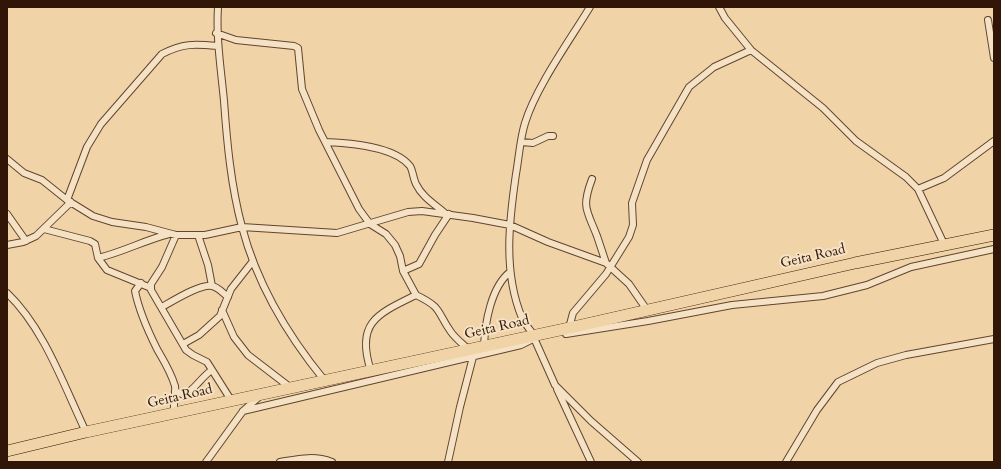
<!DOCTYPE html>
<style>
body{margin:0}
#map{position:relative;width:1001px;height:469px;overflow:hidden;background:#f0d3a6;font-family:Cardo,serif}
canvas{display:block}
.frame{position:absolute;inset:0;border:8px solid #311608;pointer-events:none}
</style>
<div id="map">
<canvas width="1001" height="469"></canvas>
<div class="frame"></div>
</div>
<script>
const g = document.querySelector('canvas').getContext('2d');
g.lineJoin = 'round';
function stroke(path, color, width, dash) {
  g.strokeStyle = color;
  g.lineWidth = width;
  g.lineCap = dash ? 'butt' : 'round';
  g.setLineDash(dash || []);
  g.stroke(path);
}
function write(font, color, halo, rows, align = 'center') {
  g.font = font + ' Cardo,serif';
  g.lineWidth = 4;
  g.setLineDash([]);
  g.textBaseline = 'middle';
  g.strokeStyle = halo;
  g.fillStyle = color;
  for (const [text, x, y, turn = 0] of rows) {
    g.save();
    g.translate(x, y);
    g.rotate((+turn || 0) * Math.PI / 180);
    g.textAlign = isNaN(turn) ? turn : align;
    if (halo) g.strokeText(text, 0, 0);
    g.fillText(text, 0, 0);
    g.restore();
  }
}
const street = new Path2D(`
 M 218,7 C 216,39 221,69 224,101 C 227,143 231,186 242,227 C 257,284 288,336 325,381
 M 719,7 L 725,18 L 751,50 L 823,108 L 856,141 L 906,177 L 918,189 L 944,244
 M 988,20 L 994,58
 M 216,33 L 236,40 L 294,46 L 298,48 L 302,89 L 319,130 L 359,209 L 370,224 L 386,234 L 395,245 L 400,256 L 403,271 L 416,295
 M 326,142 C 350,143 394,146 410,166 C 413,171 413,178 416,184 C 422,197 436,205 446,214
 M 521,142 L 533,143 L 548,136 L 553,136
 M 7,159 L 24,173 L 42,180 L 67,200 L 93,216 L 112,222 L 146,227 L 176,235 L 205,235 L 242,227 L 337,233 L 408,212 L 422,211 L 473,218 L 510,225 L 548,242 L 606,263 L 629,284 L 647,310
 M 592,179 C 581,208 587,210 597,236 C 600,245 603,254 606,263
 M 918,189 L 944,178 L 994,141
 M 67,200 L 87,147 L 101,124 L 162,54 C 183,43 194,44 218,46
 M 7,214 L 26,241
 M 44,229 L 90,241 L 95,244 L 98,258 L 107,270 L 151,288
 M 176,235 L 162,267 L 151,284 L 151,290 L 186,350 L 193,355 L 207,362 L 231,400
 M 198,235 L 208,265 L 212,286
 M 7,245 L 23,242 L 36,236 L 71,202
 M 98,258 C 123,252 145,240 169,234
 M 403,271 L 419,264 L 435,235 L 449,214
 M 141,283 L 135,291 C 139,311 148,331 157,349 C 164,361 171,372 175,386 C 176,392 173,405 174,414
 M 7,293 C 44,328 64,386 86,432
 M 162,307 C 171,302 201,283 212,286 C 218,287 223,293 228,297
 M 222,310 L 234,337 L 248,355 L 291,388
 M 569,328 L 573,313 L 606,274 L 629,237 L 633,225 L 632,203 L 647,160 L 689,87 L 714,67 L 751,50
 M 566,334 L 648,321 L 732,305 L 823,296 L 867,285 L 911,267 L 994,249
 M 534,335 C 530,330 525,324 522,318 C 503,272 509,222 516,174 C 519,157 520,139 525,123 C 536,87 570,40 590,7
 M 534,338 L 555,385 L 591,421 L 638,462
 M 183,344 L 199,335 L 220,316 L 231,289 L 253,261
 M 484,346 C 485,323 491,287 510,272
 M 371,371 C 355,323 377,314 416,295 C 443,308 436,311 451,332 C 456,339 463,344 469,350
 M 557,389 L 591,462
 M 175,391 L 184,395 C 195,390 201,377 212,370
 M 243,411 L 521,345 L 531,340
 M 206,462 L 243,411 L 260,396
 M 280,462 C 298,459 314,455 332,462
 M 448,462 L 460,407 L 473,357
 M 786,462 L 817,410 L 838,382 L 877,363 L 906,355 L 994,339`);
const highway = new Path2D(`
 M 7,451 L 86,432 L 569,328 L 855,263 L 994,235`);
stroke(street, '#614530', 8);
stroke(highway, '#311608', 12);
stroke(street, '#f5e2c5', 6);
stroke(highway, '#f0d3a6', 11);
write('14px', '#311608', '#f5e2c5', [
 ["Geita Road",813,257,-13],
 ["Geita Road",497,328,-13],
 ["Geita Road",180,397,-13]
]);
</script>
